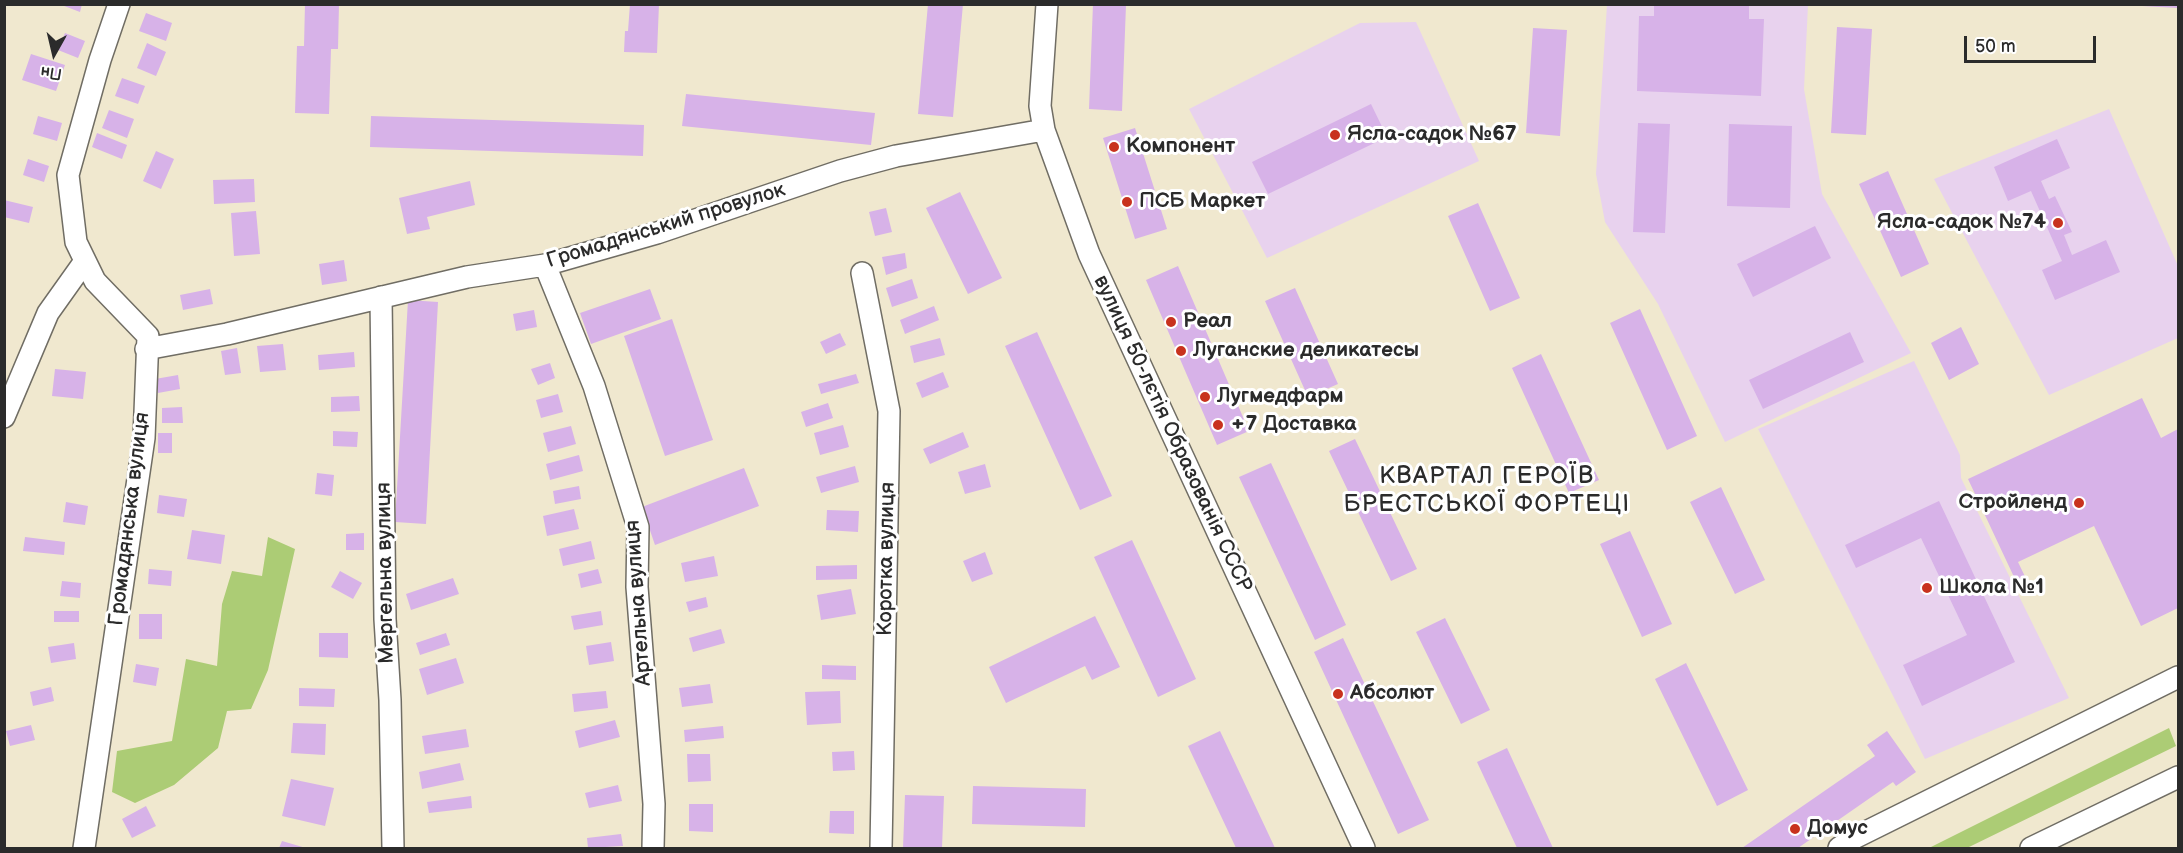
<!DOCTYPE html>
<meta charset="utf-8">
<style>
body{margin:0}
#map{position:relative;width:2183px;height:853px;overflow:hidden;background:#f0e8cf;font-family:"Balsamiq Sans",sans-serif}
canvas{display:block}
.frame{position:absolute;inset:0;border:6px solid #2b2b2b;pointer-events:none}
.north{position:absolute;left:24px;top:24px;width:60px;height:60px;-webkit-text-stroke:4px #fff;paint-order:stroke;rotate:188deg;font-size:16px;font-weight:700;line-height:24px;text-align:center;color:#2b2b2b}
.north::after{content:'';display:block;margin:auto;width:21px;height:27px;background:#2b2b2b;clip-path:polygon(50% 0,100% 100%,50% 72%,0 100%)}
.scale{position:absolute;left:1964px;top:36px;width:132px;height:27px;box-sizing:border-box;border:3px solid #2b2b2b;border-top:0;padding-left:8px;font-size:18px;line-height:21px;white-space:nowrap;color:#2b2b2b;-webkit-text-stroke:4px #fff;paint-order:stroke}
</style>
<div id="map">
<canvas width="2183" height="853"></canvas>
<div class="frame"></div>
<div class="north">Пн</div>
<div class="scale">50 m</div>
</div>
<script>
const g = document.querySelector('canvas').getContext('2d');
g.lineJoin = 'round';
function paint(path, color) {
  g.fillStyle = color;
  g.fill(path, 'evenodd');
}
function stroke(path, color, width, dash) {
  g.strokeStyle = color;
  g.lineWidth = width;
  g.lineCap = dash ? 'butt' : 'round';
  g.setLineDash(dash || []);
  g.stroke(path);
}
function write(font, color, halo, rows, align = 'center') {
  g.font = font + ' "Balsamiq Sans",sans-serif';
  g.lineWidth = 6;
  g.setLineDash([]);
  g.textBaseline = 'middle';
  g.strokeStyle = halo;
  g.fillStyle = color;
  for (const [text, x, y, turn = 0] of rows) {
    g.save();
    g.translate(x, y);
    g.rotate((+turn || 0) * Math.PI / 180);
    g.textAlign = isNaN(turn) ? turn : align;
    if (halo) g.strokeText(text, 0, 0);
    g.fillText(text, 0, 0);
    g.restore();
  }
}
paint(new Path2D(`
 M 1607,5 L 1808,5 L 1804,89 L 1822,194 L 1911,353 L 1725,442 L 1658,304 L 1605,222 L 1596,174 Z
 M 1416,22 L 1479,161 L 1267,258 L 1189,109 L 1360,23 Z
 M 2109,109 L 2178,266 L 2178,338 L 2049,395 L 1934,179 Z
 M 1914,361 L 1960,455 L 1961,478 L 2069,698 L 1925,759 L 1758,429 Z`), '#e8d2ee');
paint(new Path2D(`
 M 268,537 L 295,549 L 268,670 L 251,709 L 227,711 L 218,748 L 174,785 L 135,803 L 112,792 L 117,751 L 172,741 L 186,659 L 217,666 L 222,604 L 232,571 L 262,576 Z
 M 2169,728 L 2176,746 L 1967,848 L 1929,848 Z`), '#accc75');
paint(new Path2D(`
 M 59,4 L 82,4 L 80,12 Z
 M 305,4 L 339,4 L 338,49 L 331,49 L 329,114 L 295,113 L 297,46 L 304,46 Z
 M 630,4 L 659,4 L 657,53 L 624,52 L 625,31 L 628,31 Z
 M 928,4 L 963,4 L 953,117 L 918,114 Z
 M 1093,4 L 1126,5 L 1122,111 L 1089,109 Z
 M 1654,4 L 1749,4 L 1749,19 L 1764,19 L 1761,96 L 1637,91 L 1639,16 L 1654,16 Z
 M 2142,4 L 2178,4 L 2178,8 L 2142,6 Z
 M 146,13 L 172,23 L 166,41 L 139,31 Z
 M 1837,27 L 1872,29 L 1866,135 L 1831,133 Z
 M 1533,28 L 1567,30 L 1560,136 L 1526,133 Z
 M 65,33 L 85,41 L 78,58 L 58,50 Z
 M 147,43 L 166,52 L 156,76 L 137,68 Z
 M 31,54 L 65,65 L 56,91 L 22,80 Z
 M 122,78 L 145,86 L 138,104 L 115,96 Z
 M 686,94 L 875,113 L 871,145 L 682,126 Z
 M 1371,104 L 1387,137 L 1268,194 L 1252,162 Z
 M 109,110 L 134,119 L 127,138 L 102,128 Z
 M 38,116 L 62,123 L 57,141 L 33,134 Z
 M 371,116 L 644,125 L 643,156 L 370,147 Z
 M 1638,123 L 1670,124 L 1665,233 L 1633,232 Z
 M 1729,124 L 1792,126 L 1790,208 L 1727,206 Z
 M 1135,128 L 1167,229 L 1135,239 L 1103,138 Z
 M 97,133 L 127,145 L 122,159 L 92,147 Z
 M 2057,139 L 2070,168 L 2041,181 L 2049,199 L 2055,196 L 2072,232 L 2064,235 L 2072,255 L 2106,240 L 2120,272 L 2055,300 L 2042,270 L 2062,261 L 2031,191 L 2008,201 L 1994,167 Z
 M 156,151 L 174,159 L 161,189 L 143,181 Z
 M 28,159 L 49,166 L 44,182 L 23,175 Z
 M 1888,171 L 1929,264 L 1901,277 L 1859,184 Z
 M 254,179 L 255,202 L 214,204 L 213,180 Z
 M 470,181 L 475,205 L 427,217 L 430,229 L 407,234 L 399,198 Z
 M 960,192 L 1002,278 L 968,294 L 926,208 Z
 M 4,200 L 33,207 L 29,223 L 4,217 Z
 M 1478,203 L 1520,298 L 1490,311 L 1448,216 Z
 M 886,208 L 892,232 L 875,236 L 869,212 Z
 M 256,211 L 260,254 L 234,256 L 231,213 Z
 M 1815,226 L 1831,258 L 1753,297 L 1737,264 Z
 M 905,253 L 907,268 L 886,275 L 882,257 Z
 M 344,260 L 347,281 L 322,285 L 319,264 Z
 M 1178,266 L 1249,431 L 1217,445 L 1146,280 Z
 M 912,279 L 918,298 L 892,307 L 886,288 Z
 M 1295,288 L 1338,384 L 1308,397 L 1265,301 Z
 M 210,289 L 213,304 L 183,310 L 180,295 Z
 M 650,289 L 661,319 L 591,344 L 580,313 Z
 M 408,300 L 438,302 L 426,524 L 395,522 Z
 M 934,306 L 939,320 L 905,334 L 900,320 Z
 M 1640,309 L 1697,436 L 1667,450 L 1610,323 Z
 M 534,310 L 537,327 L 516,331 L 513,314 Z
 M 672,319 L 713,440 L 665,456 L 624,336 Z
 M 1961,327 L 1979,364 L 1949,380 L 1931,343 Z
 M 1037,332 L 1112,496 L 1080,510 L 1005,346 Z
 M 1850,332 L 1864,362 L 1763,409 L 1749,380 Z
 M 840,333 L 846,345 L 826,354 L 820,342 Z
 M 940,338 L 945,355 L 914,363 L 910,346 Z
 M 283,344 L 286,370 L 260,372 L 257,346 Z
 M 237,348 L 241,373 L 225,375 L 221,351 Z
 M 354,352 L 355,367 L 319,370 L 318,355 Z
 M 1541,354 L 1599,480 L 1569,493 L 1512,368 Z
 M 550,363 L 555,378 L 538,385 L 531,369 Z
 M 55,369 L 86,372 L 83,399 L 52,396 Z
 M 943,372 L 949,387 L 922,398 L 916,383 Z
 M 856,374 L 859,383 L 821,394 L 818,384 Z
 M 178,375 L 180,389 L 158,393 L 155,379 Z
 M 558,394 L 563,412 L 541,418 L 536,400 Z
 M 359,396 L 360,411 L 331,412 L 331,397 Z
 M 2142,398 L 2161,438 L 2178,429 L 2178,608 L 2141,626 L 2094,526 L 2018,562 L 2031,589 L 2022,594 L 1968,479 Z
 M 828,403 L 833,418 L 806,427 L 801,412 Z
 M 182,407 L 183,423 L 162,423 L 162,408 Z
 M 843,425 L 849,447 L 820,455 L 814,433 Z
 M 571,426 L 576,444 L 548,452 L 543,433 Z
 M 333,431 L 358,432 L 357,447 L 333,446 Z
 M 963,432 L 969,447 L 930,464 L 923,449 Z
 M 158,433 L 172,433 L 172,453 L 158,453 Z
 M 1355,439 L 1417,569 L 1391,581 L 1329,451 Z
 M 579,455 L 583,471 L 550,480 L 546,464 Z
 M 1271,463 L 1346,625 L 1315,640 L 1239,477 Z
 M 985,464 L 991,487 L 965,494 L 958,472 Z
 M 855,466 L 859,482 L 821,493 L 816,477 Z
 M 744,468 L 759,506 L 655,545 L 642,507 Z
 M 317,473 L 334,475 L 332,496 L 315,494 Z
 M 579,486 L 581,499 L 555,504 L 553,491 Z
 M 1721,487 L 1765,580 L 1735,594 L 1690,502 Z
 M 159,495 L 187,499 L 184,517 L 157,513 Z
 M 1939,501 L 2015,662 L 1922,706 L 1903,665 L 1967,635 L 1921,538 L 1856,568 L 1845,545 Z
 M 66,502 L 88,506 L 85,525 L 63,522 Z
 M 574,509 L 579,529 L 547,536 L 543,516 Z
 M 827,510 L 859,511 L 858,532 L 826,530 Z
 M 192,530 L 225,535 L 221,564 L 187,559 Z
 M 1630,531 L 1672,624 L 1642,637 L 1600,544 Z
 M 364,533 L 364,550 L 346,550 L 346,534 Z
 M 25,537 L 65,542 L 64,555 L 23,551 Z
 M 1132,540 L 1196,679 L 1158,697 L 1094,557 Z
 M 591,541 L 595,559 L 563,566 L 559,549 Z
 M 985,552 L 993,574 L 972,582 L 963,561 Z
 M 714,556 L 718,576 L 685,582 L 681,563 Z
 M 857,565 L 857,579 L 816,580 L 816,566 Z
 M 149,569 L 172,571 L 171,586 L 148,584 Z
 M 598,569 L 602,583 L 581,588 L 578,574 Z
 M 340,571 L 362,583 L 353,599 L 331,587 Z
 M 453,578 L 459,594 L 411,610 L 406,594 Z
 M 62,581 L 81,583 L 80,598 L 60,596 Z
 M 851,589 L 856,614 L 821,620 L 817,595 Z
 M 706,597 L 708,607 L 689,612 L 686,602 Z
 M 54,611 L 79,611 L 79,622 L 54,622 Z
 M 601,611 L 603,625 L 574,630 L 571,616 Z
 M 139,614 L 162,614 L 162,639 L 139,639 Z
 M 1095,616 L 1120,667 L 1092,680 L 1085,666 L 1006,703 L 989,667 Z
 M 1445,618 L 1490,710 L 1461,724 L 1416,632 Z
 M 721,629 L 725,643 L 693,652 L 689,638 Z
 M 319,633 L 348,633 L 348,658 L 319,657 Z
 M 446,633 L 450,645 L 420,655 L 416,643 Z
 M 1343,638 L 1429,820 L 1398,834 L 1314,652 Z
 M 611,642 L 614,661 L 589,665 L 586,646 Z
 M 74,643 L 76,659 L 51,663 L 48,647 Z
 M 456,658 L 464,683 L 427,695 L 419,669 Z
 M 1686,663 L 1748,790 L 1717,806 L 1655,679 Z
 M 136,664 L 159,668 L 156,686 L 133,682 Z
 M 822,665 L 856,666 L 856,680 L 822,679 Z
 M 710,684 L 713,703 L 682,707 L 679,688 Z
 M 51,687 L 54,701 L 33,706 L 30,692 Z
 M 299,688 L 335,689 L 334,707 L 299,706 Z
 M 606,691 L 608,708 L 574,712 L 572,694 Z
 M 840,691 L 841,723 L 807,725 L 805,692 Z
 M 615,720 L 620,737 L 579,748 L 575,731 Z
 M 293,723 L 326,724 L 325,755 L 291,753 Z
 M 31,725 L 35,740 L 10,746 L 6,731 Z
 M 723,726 L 724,738 L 685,742 L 684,730 Z
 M 466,729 L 469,747 L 425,754 L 422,736 Z
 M 1220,731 L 1275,848 L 1236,848 L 1188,746 Z
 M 1887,731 L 1916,772 L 1896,786 L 1893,782 L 1798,848 L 1742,848 L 1875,756 L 1867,745 Z
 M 1507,748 L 1553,848 L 1517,848 L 1477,762 Z
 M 854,751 L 855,770 L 833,771 L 832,752 Z
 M 687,754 L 710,754 L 711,781 L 688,782 Z
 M 460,763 L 464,780 L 422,789 L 419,772 Z
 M 291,779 L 334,788 L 325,826 L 282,816 Z
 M 618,785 L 622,801 L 589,808 L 585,793 Z
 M 973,786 L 1086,789 L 1085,827 L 972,824 Z
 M 905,795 L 944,796 L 942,848 L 903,848 Z
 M 471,796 L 472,808 L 429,813 L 427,802 Z
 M 689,804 L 713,804 L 713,832 L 689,831 Z
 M 146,806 L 156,826 L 132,838 L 122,819 Z
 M 830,811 L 854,811 L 854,834 L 829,833 Z
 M 621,834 L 623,846 L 588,848 L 587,838 Z
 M 282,841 L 306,848 L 279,848 Z`), '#d7b2e8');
const minor = new Path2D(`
 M 1047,4 L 1040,106 L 1044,130 L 1089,254 L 1364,848
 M 545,265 L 594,386 L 638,527 L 637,587 L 654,804 L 653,848
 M 862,273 L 889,411 L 881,848
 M 381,297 L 385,619 L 390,700 L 393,848
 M 146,349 L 227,334 L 467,277 L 545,265 L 657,233 L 840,171 L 896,156 L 1044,130
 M 4,417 L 48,313 L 85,261
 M 84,848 L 144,438 L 148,336 L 95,281 L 76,242 L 68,175 L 100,60 L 119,4
 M 1839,848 L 1854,838 L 2178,677
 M 2031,848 L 2178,777`);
stroke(minor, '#706d64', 24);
stroke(minor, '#fff', 21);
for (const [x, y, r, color] of [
 [1335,135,6,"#c8321e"],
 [1114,147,6,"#c8321e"],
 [1127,202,6,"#c8321e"],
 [2058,223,6,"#c8321e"],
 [1171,322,6,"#c8321e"],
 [1181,351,6,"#c8321e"],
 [1205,397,6,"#c8321e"],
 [1218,425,6,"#c8321e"],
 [2079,503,6,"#c8321e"],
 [1927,588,6,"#c8321e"],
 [1338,694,6,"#c8321e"],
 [1795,829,6,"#c8321e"]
]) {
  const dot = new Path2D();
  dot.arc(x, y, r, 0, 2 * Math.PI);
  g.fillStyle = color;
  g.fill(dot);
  stroke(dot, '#fff', 2);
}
write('bold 21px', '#2b2b2b', '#fff', [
 ["Ясла-садок №67",1347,135],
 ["Компонент",1126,147],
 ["ПСБ Маркет",1139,202],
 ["Ясла-садок №74",2046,223,"right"],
 ["Реал",1183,322],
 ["Луганские деликатесы",1193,351],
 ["Лугмедфарм",1217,397],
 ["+7 Доставка",1230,425],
 ["Стройленд",2067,503,"right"],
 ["Школа №1",1939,588],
 ["Абсолют",1350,694],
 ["Домус",1807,829]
], 'left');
write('21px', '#2b2b2b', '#fff', [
 ["Громадянський провулок",666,226,-17],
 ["вулиця 50-лєтія Образованія СССР",1172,434,65],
 ["Громадянська вулиця",130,519,-83],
 ["Коротка вулиця",887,559,-89],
 ["Мергельна вулиця",386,573,-91],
 ["Артельна вулиця",639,603,-94]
]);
g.letterSpacing = '1.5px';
write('24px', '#2b2b2b', '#fff', [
 ["КВАРТАЛ ГЕРОЇВ",1487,477],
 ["БРЕСТСЬКОЇ ФОРТЕЦІ",1487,505]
]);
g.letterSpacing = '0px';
</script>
